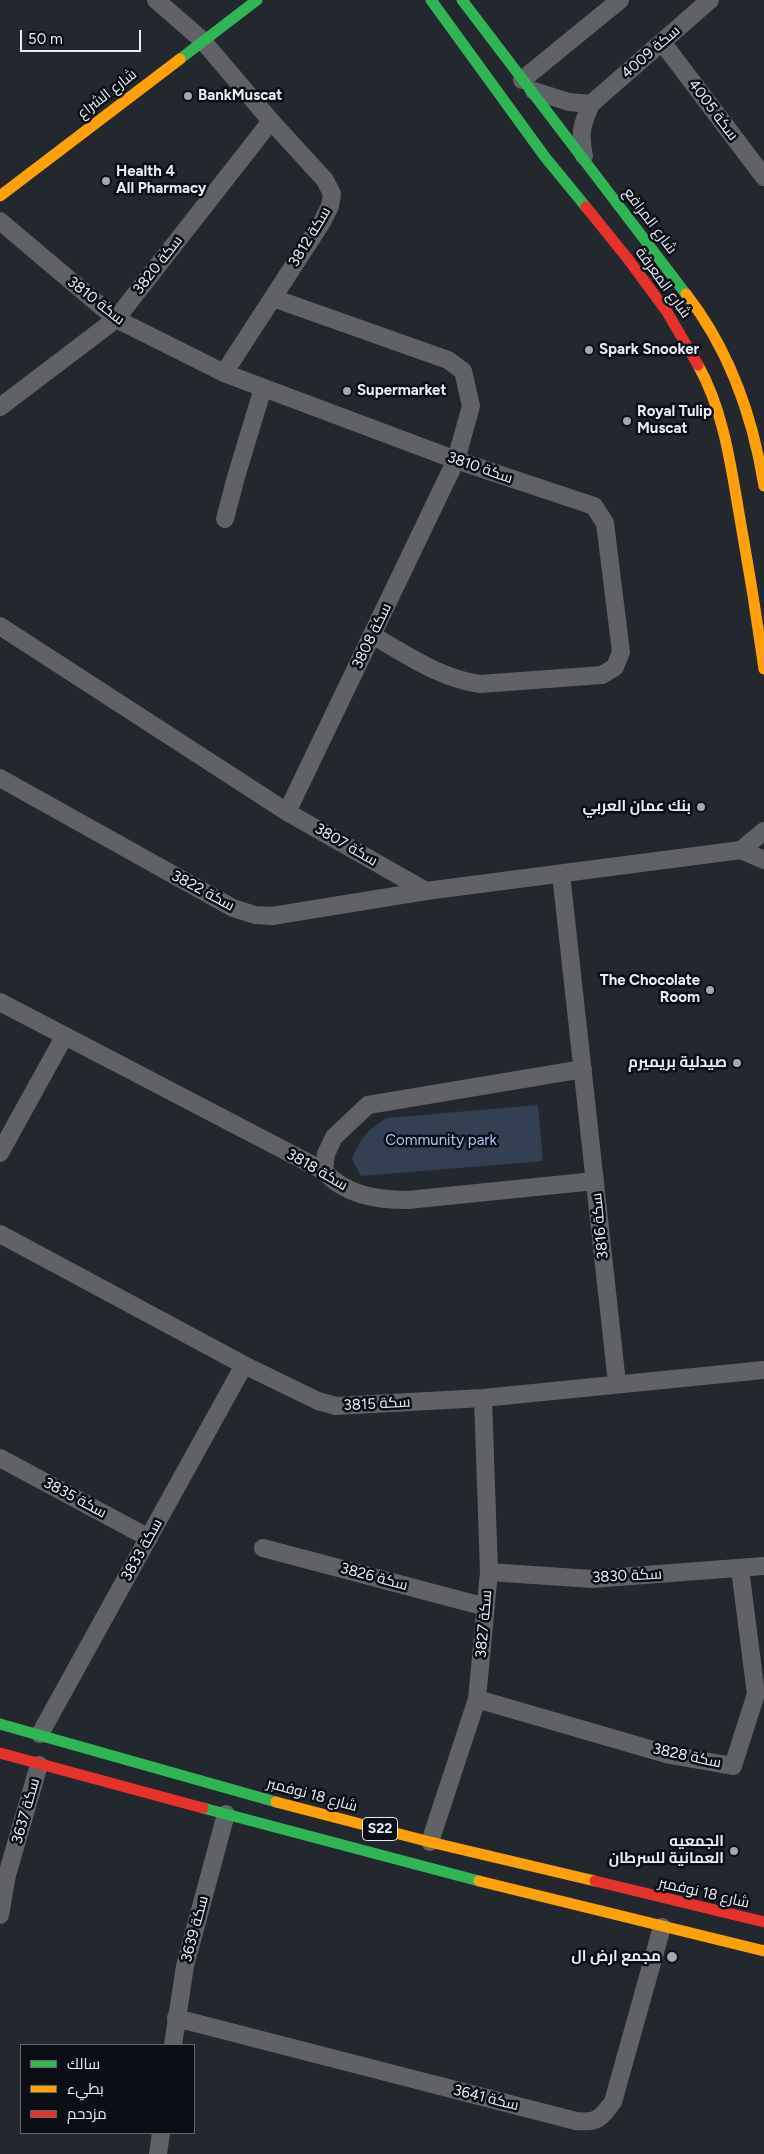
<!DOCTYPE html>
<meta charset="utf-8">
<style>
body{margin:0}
#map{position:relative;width:764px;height:2154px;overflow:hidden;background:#23272e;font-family:Figtree,Cairo,sans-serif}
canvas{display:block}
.legend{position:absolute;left:20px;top:2044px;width:175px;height:90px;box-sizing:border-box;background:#0b0f15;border:1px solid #63676f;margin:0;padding:6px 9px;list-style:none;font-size:15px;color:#e7ecf6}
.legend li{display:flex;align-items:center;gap:10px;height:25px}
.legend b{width:25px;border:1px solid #63676f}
.scale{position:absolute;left:20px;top:30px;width:121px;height:22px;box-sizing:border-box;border:2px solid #e7ecf6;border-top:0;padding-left:6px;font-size:15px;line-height:18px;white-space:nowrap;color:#e7ecf6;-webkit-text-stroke:4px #0b0f15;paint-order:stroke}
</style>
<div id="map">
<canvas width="764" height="2154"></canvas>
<ul class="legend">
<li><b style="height:6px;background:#30b455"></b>سالك</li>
<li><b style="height:6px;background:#ff9f0a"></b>بطيء</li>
<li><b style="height:6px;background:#e5322d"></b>مزدحم</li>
</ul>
<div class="scale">50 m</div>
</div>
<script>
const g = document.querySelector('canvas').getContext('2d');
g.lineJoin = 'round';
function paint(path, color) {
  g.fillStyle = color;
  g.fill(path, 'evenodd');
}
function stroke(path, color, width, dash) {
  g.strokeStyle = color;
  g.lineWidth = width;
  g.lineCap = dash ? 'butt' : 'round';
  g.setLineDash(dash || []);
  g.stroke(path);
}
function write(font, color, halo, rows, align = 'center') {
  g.font = font + ' Figtree,Cairo,sans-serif';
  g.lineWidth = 5;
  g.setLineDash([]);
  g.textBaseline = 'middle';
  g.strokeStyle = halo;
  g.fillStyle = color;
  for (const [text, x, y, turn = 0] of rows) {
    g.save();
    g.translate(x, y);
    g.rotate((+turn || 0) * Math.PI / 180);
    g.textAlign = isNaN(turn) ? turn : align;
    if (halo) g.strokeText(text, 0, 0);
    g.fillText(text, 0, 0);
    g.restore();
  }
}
paint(new Path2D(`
 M 538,1105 L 543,1161 L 361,1176 L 352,1159 C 360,1138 367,1131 386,1118 Z`), '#333f53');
stroke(new Path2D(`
 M 156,0 L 202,40 L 271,121 L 325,180 L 332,194 L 330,206 L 322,222 L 224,373
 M 662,42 L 764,177
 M 522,80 L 620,0
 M 534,91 L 569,102 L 591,104
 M 584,156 C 579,134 582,124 591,104 L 710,0
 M 0,221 L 116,319 L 224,373 L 456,460 L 594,506 L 605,523 L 621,652 L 615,667 L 602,675 L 480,684 C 439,678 407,655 372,635
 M 273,298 L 448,360 L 463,371 L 471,406 L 456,460 L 287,812
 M 0,407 L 116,319 L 271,121
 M 225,519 L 236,477 L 263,388
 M 0,626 L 287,812 L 426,891 L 741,850 L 764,860
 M 0,778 L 233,908 L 255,915 L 272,916 L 426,891
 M 741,850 L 764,831
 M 561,874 L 617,1383
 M 0,1002 L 324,1171 C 345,1195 377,1200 408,1200 L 595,1181
 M 0,1153 L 64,1037
 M 324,1171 L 326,1154 L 334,1137 L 368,1105 L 583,1069
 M 0,1234 L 244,1365 L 318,1401 L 336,1406 L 483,1398 L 764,1370
 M 0,1458 L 149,1538
 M 263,1548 L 486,1607
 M 489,1572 L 592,1579 L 764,1566
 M 477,1699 L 670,1755 L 733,1766 L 756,1694 L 740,1569
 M 40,1734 L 244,1365
 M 430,1842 L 477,1699 L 489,1572 L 483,1398
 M 0,1915 L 7,1875 L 39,1765
 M 176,2018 L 576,2121 C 597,2123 600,2119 613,2102 L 662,1927
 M 173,2045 L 185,1966 L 226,1814
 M 158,2154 L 161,2133`), '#616266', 18);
stroke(new Path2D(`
 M 431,0 L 545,157 L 586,207
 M 462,0 L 686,294
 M 180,59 L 257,0
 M 0,1724 L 276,1802
 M 203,1808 L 479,1881`), '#30b455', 11);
stroke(new Path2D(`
 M 0,196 L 180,59
 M 686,294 C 729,349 753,418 764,486
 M 698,365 C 724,411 731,467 740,519 C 749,569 757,619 764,669
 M 276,1802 L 430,1842 L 595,1881
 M 479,1881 L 764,1951`), '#ff9f0a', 11);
stroke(new Path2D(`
 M 586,207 L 628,259 L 667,312 L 698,365
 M 0,1753 L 203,1808
 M 595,1881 L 764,1922`), '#e5322d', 11);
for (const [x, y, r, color] of [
 [188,96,5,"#a2a7b0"],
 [106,181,5,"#a2a7b0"],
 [589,350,5,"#a2a7b0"],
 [347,391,5,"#a2a7b0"],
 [627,421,5,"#a2a7b0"],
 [701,807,5,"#a2a7b0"],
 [710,990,5,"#a2a7b0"],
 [737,1063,5,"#a2a7b0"],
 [734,1851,5,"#a2a7b0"],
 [672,1957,6,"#a2a7b0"]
]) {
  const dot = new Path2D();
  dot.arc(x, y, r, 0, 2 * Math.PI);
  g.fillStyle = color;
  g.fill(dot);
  stroke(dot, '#0b0f15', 2);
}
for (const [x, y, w] of [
 [380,1829,35]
]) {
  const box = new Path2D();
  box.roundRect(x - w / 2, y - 11.5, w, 23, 4);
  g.fillStyle = '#0b0f15';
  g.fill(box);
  stroke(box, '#e7ecf6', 1);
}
write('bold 14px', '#e7ecf6', null, [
 ["S22",380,1829]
]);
write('15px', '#e7ecf6', '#0b0f15', [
 ["سكة 4009",651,52,-41],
 ["شارع الشراع",107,94,-38],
 ["سكة 4005",713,110,53],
 ["شارع المرافع",650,221,53],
 ["سكة 3812",310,237,-59],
 ["سكة 3820",158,265,-52],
 ["شارع المعرفة",663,283,54],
 ["سكة 3810",96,301,38],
 ["سكة 3810",480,468,19],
 ["سكة 3808",372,636,-64],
 ["سكة 3807",346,845,30],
 ["سكة 3822",203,891,28],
 ["سكة 3818",317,1170,30],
 ["سكة 3816",600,1226,-96],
 ["سكة 3815",377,1404,-3],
 ["سكة 3835",75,1498,28],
 ["سكة 3833",142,1550,-61],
 ["سكة 3830",627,1576,-3],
 ["سكة 3826",374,1577,15],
 ["سكة 3827",484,1624,-85],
 ["سكة 3828",687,1756,12],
 ["شارع 18 نوفمبر",312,1795,15],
 ["سكة 3637",26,1811,-74],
 ["شارع 18 نوفمبر",704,1893,13],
 ["سكة 3639",195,1929,-75],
 ["سكة 3641",486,2098,14]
]);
write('bold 15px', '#e7ecf6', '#0b0f15', [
 ["BankMuscat",198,96],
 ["Health 4",116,172],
 ["All Pharmacy",116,189],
 ["Spark Snooker",599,350],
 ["Supermarket",357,391],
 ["Royal Tulip",637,412],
 ["Muscat",637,429],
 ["بنك عمان العربي",691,807,"right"],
 ["The Chocolate",700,981,"right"],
 ["Room",700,998,"right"],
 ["صيدلية بريميرم",727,1063,"right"],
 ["الجمعيه",724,1842,"right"],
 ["العمانية للسرطان",724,1859,"right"],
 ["مجمع ارض ال",661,1957,"right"]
], 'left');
write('15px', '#a7c3f5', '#0b0f15', [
 ["Community park",441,1141]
]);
</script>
